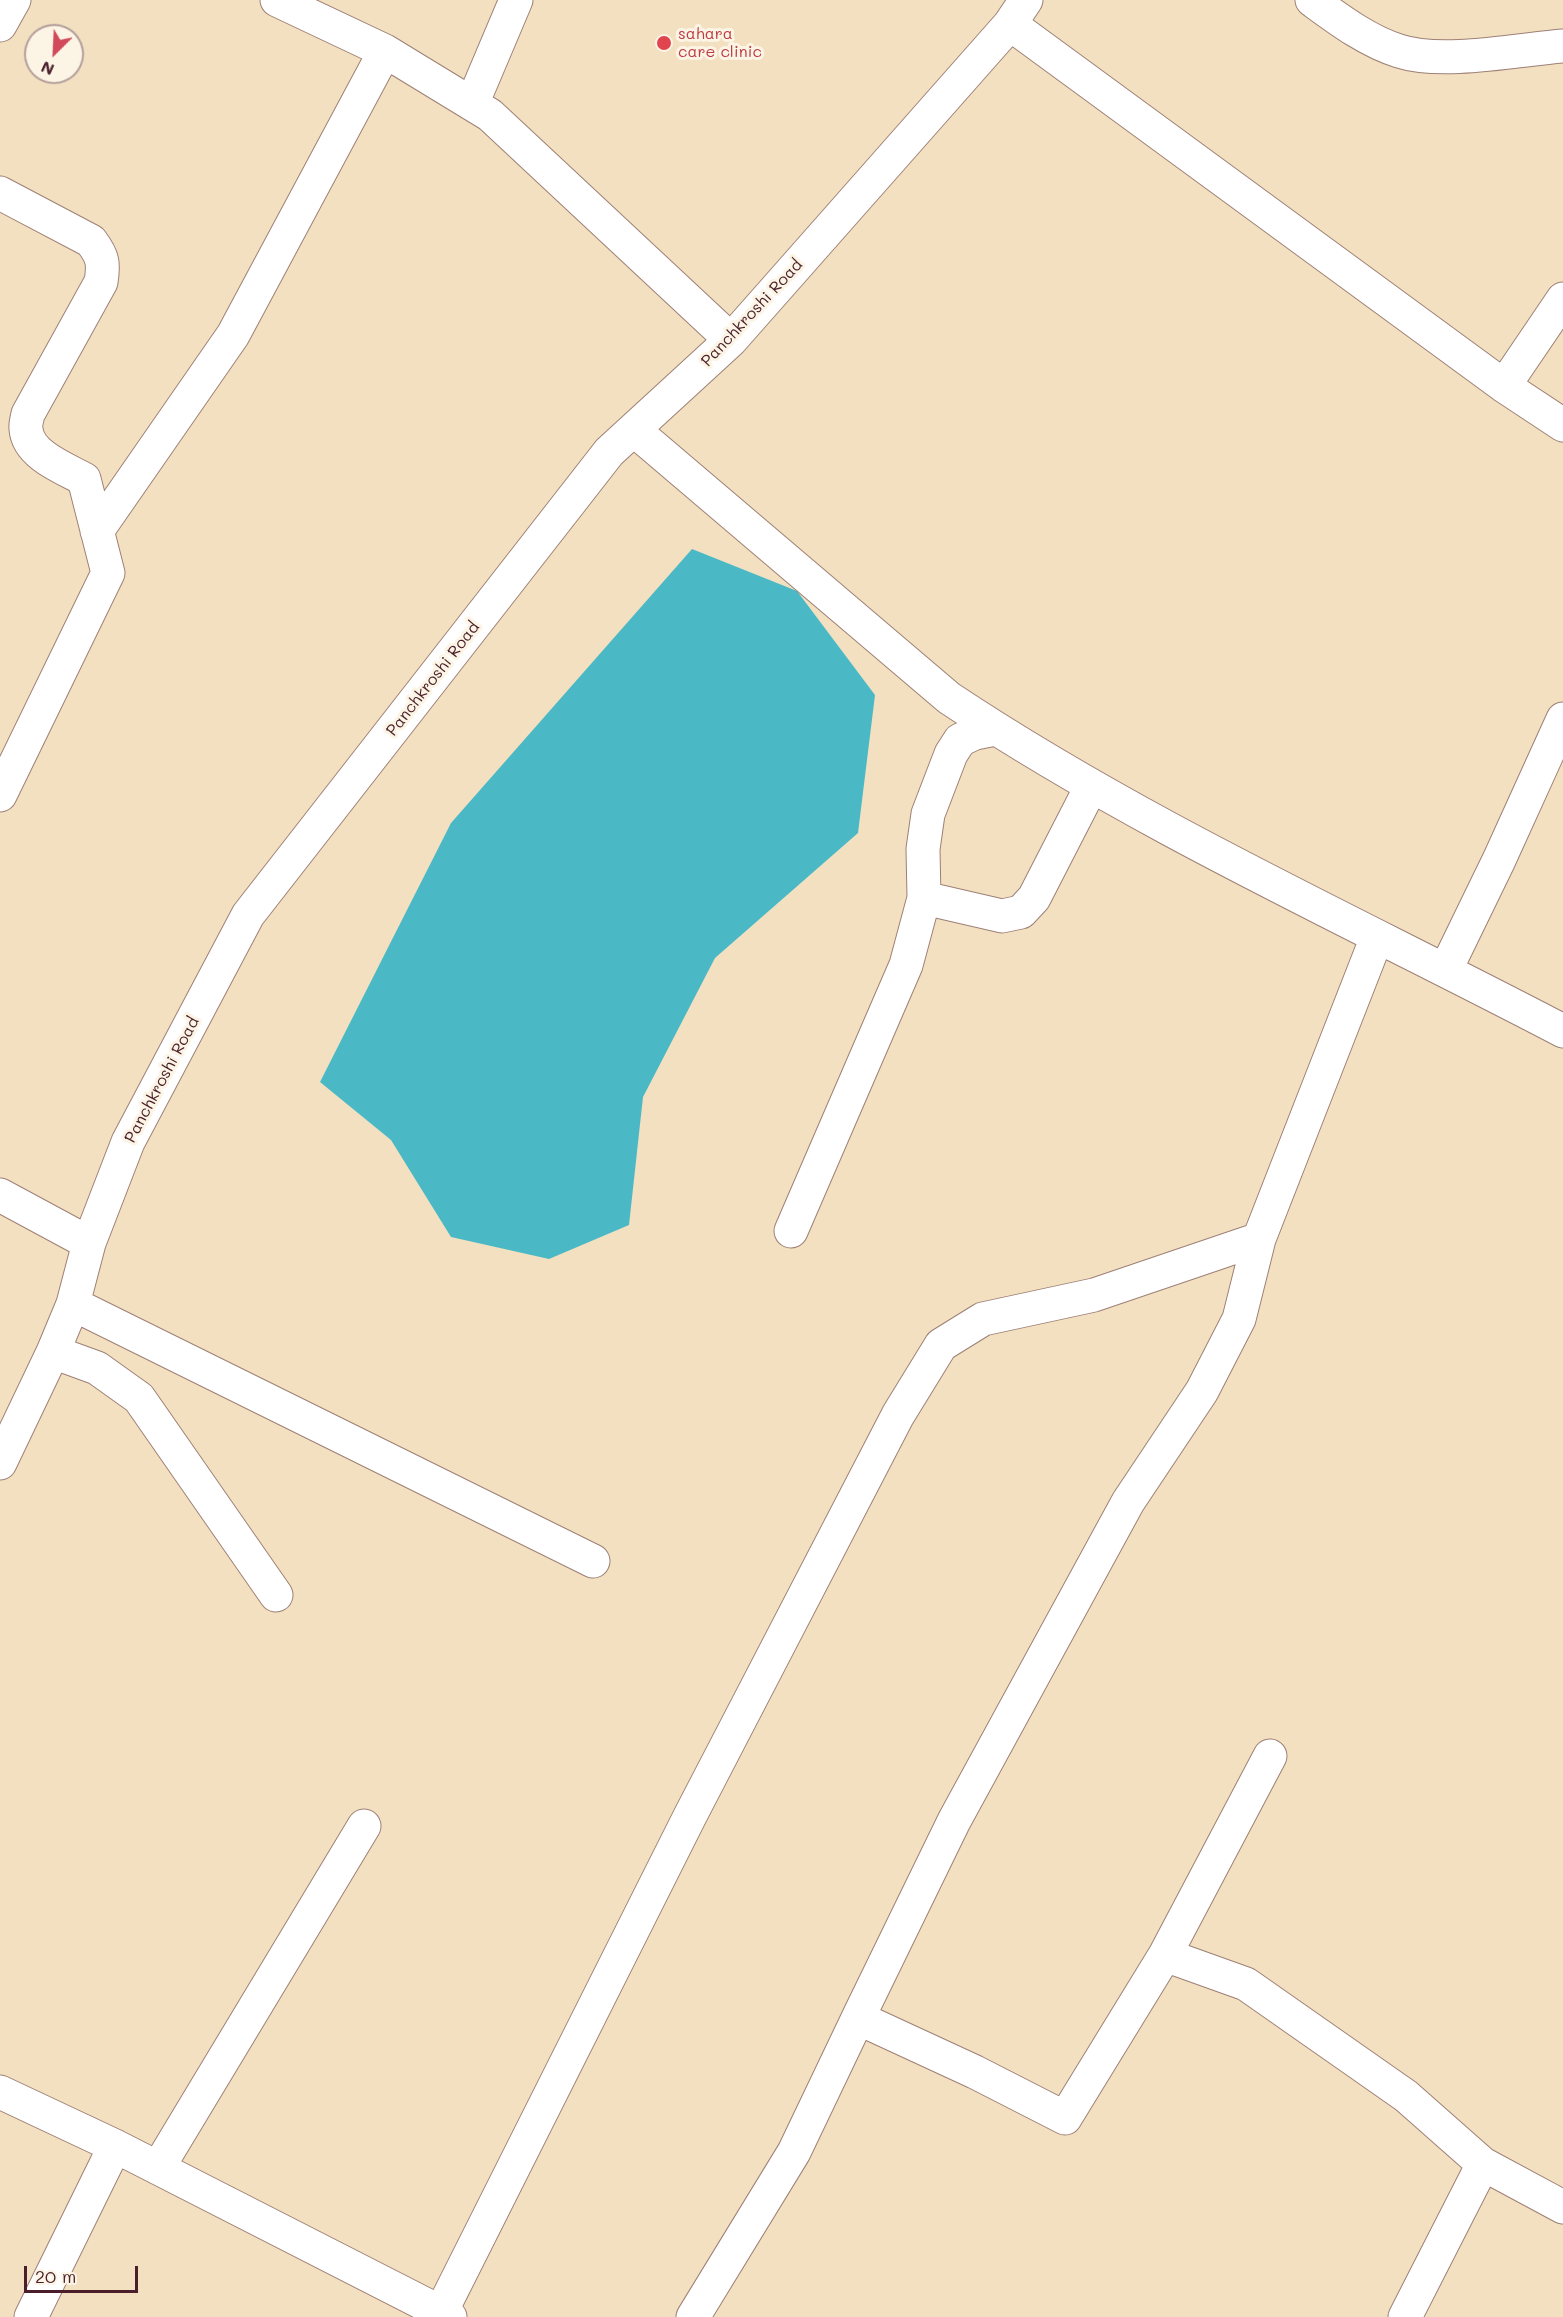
<!DOCTYPE html>
<style>
body{margin:0}
#map{position:relative;width:1563px;height:2317px;overflow:hidden;background:#f2e0c1;font-family:Mali,sans-serif}
canvas{display:block}
.north{position:absolute;left:24px;top:24px;width:60px;height:60px;box-sizing:border-box;background:#fcf5e5;border:2px solid #b59f9b;border-radius:50%;rotate:204deg;font-size:16px;font-weight:700;line-height:24px;text-align:center;color:#4a1f2b}
.north::after{content:'';display:block;margin:auto;width:21px;height:27px;background:#d1495b;clip-path:polygon(50% 0,100% 100%,50% 72%,0 100%)}
.scale{position:absolute;left:24px;top:2266px;width:114px;height:27px;box-sizing:border-box;border:3px solid #4a1f2b;border-top:0;padding-left:8px;font-size:18px;line-height:21px;white-space:nowrap;color:#4a1f2b;-webkit-text-stroke:4px #fcf5e5;paint-order:stroke}
</style>
<div id="map">
<canvas width="1563" height="2317"></canvas>
<div class="north">N</div>
<div class="scale">20 m</div>
</div>
<script>
const g = document.querySelector('canvas').getContext('2d');
g.lineJoin = 'round';
function paint(path, color) {
  g.fillStyle = color;
  g.fill(path, 'evenodd');
}
function stroke(path, color, width, dash) {
  g.strokeStyle = color;
  g.lineWidth = width;
  g.lineCap = dash ? 'butt' : 'round';
  g.setLineDash(dash || []);
  g.stroke(path);
}
function write(font, color, halo, rows, align = 'center') {
  g.font = font + ' Mali,sans-serif';
  g.lineWidth = 6;
  g.setLineDash([]);
  g.textBaseline = 'middle';
  g.strokeStyle = halo;
  g.fillStyle = color;
  for (const [text, x, y, turn = 0] of rows) {
    g.save();
    g.translate(x, y);
    g.rotate((+turn || 0) * Math.PI / 180);
    g.textAlign = isNaN(turn) ? turn : align;
    if (halo) g.strokeText(text, 0, 0);
    g.fillText(text, 0, 0);
    g.restore();
  }
}
paint(new Path2D(`
 M 692,549 L 797,591 L 875,695 L 858,833 L 715,958 L 643,1097 L 629,1225 L 549,1259 L 451,1237 L 391,1140 L 320,1082 L 451,823 Z`), '#4bb9c5');
const minor = new Path2D(`
 M 277,0 L 385,51 L 490,115 L 731,340
 M 1312,0 C 1338,19 1367,41 1399,51 C 1441,65 1517,50 1563,46
 M 1010,24 L 1504,386 L 1563,425
 M 0,25 L 14,0
 M 472,104 L 516,0
 M 0,193 L 91,241 C 103,257 104,263 101,282 L 28,414 C 27,419 25,425 26,429 C 28,455 64,468 84,479 L 108,573 L 0,795
 M 1504,386 L 1563,299
 M 634,430 L 949,698 C 1143,827 1357,923 1563,1031
 M 97,531 L 233,335 L 385,51
 M 924,898 L 1002,916 L 1021,912 L 1034,898 L 1091,787
 M 1446,969 L 1499,860 L 1563,719
 M 0,1195 L 89,1243
 M 791,1231 L 906,965 L 924,898 L 923,849 L 928,814 L 951,754 L 960,740 L 975,733 L 995,729
 M 73,1304 L 593,1561
 M 53,1352 L 97,1368 L 139,1398 L 276,1595
 M 0,1463 L 53,1352 L 73,1304 L 89,1243 L 128,1142 L 248,915 L 609,452 L 731,340 L 1010,24 L 1026,0
 M 1165,1955 L 1270,1756
 M 858,2018 L 954,1821 L 1128,1502 L 1202,1391 L 1239,1319 L 1259,1239 L 1377,937
 M 0,2092 L 115,2146 L 450,2317
 M 158,2168 L 364,1826
 M 441,2312 L 690,1816 L 898,1415 L 941,1345 L 983,1319 L 1094,1295 L 1259,1239
 M 31,2317 L 115,2146
 M 693,2317 L 794,2152 L 858,2018 L 975,2072 L 1065,2118 L 1165,1955 L 1246,1984 L 1406,2096 L 1483,2164 L 1563,2207
 M 1405,2317 L 1483,2164`);
stroke(minor, '#9e8076', 35);
stroke(minor, '#fff', 33);
for (const [x, y, r, color] of [
 [664,43,8,"#e0444e"]
]) {
  const dot = new Path2D();
  dot.arc(x, y, r, 0, 2 * Math.PI);
  g.fillStyle = color;
  g.fill(dot);
  stroke(dot, '#fcf5e5', 2);
}
write('16px', '#be3a42', '#fcf5e5', [
 ["sahara",678,34],
 ["care clinic",678,52]
], 'left');
write('16px', '#4a1f2b', '#fcf5e5', [
 ["Panchkroshi Road",752,313,-47],
 ["Panchkroshi Road",433,679,-52],
 ["Panchkroshi Road",162,1080,-62]
]);
</script>
